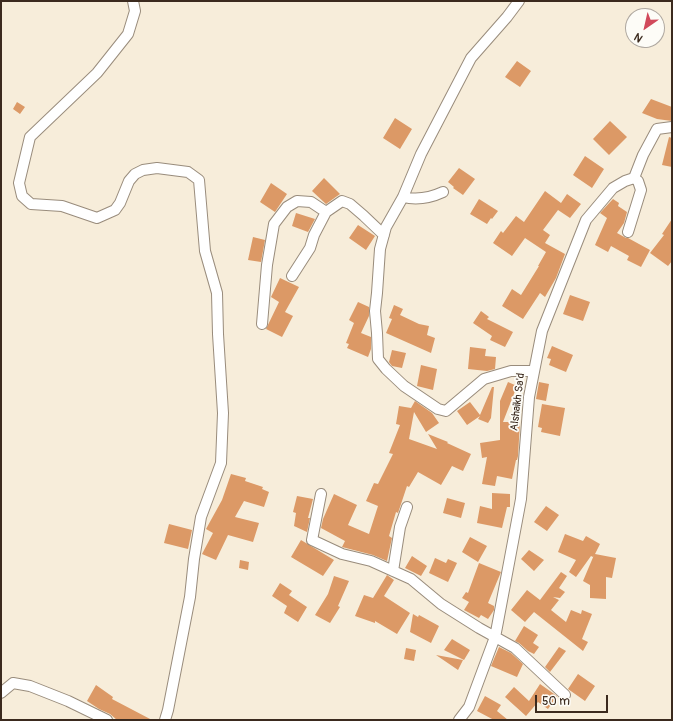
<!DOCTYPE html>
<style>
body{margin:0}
#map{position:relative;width:673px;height:721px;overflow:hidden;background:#f7edda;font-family:Pangolin,sans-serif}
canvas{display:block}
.frame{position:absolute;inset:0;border:2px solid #3b2a1e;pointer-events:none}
.north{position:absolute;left:625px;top:8px;width:40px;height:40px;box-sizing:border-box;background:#fdfcf7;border:1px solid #afa8a0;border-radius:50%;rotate:214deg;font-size:11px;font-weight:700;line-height:16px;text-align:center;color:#3b2a1e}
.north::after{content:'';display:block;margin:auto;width:14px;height:18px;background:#d1495b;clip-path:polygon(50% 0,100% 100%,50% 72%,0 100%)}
.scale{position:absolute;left:535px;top:695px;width:73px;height:18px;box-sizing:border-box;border:2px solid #3b2a1e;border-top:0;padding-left:5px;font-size:12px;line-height:14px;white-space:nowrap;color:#3b2a1e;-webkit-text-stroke:3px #fdfcf7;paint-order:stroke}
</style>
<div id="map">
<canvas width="673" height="721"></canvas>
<div class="frame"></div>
<div class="north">N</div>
<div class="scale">50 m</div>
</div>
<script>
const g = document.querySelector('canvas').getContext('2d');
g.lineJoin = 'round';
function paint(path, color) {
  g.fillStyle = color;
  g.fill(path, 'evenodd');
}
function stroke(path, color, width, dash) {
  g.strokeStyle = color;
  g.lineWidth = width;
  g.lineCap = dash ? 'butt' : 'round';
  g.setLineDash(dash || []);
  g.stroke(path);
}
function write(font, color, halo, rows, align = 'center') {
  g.font = font + ' Pangolin,sans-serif';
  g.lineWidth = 3.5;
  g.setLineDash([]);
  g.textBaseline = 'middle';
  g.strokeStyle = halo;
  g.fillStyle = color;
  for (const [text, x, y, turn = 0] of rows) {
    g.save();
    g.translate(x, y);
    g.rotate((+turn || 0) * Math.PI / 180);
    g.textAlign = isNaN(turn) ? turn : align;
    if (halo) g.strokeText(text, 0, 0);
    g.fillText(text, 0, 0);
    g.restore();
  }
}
paint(new Path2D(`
 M 517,61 L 531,71 L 520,87 L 505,77 Z
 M 651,99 L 672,107 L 672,121 L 657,119 L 642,113 Z
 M 17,102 L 25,107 L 20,114 L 13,109 Z
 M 395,118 L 412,129 L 400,149 L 383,138 Z
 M 610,121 L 627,137 L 609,155 L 593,139 Z
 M 669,137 L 672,138 L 672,167 L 662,165 Z
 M 585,156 L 604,169 L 592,188 L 573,175 Z
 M 459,168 L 475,179 L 463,195 L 453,188 L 454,187 L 448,182 Z
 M 324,178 L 340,194 L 326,204 L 312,191 Z
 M 271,183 L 287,194 L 275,212 L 260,202 Z
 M 545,191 L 561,203 L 567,194 L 581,204 L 570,218 L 558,210 L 543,230 L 550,235 L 545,243 L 565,254 L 556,278 L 545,297 L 540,293 L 523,319 L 502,306 L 512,289 L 521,295 L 539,266 L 538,266 L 546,252 L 525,238 L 512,256 L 493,243 L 501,231 L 503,233 L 516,216 L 524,222 Z
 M 479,199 L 498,211 L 492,219 L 491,218 L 487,224 L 470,214 Z
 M 613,199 L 619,203 L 618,206 L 627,212 L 624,223 L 617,233 L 626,238 L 628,238 L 650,250 L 641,267 L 627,260 L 629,256 L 611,246 L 608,252 L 595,245 L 607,218 L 600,213 Z
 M 296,213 L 315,219 L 308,232 L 292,226 Z
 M 672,219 L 672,261 L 668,266 L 650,253 L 664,235 L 662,234 Z
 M 358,225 L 375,236 L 366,250 L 349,238 Z
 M 253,237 L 265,240 L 261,262 L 248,260 Z
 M 280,278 L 299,287 L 285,312 L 293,316 L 282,337 L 266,329 L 279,302 L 271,297 Z
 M 570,295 L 590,302 L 583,321 L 563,314 Z
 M 358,302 L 369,307 L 369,316 L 361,333 L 371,337 L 371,349 L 368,357 L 347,348 L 349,344 L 346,343 L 354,323 L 349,320 Z
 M 394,305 L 403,309 L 400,315 L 419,324 L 429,326 L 427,335 L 435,338 L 431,353 L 386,333 L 392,319 L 389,318 Z
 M 481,311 L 489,317 L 487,319 L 513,332 L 505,347 L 490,340 L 492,336 L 473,323 Z
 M 552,346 L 573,355 L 566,372 L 549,365 L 551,359 L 547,358 Z
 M 470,347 L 486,349 L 485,356 L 496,357 L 495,369 L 487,371 L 468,369 Z
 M 392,350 L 406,353 L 402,368 L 392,366 L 389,362 Z
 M 421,365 L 437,369 L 433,390 L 417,386 Z
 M 508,382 L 517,386 L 503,422 L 520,422 L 518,456 L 517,460 L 516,460 L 512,479 L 497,476 L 495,486 L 482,484 L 487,457 L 482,458 L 480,443 L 500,440 L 500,401 Z
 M 539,382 L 549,384 L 546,401 L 536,399 Z
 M 492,387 L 494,387 L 491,418 L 488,423 L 478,419 L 480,416 L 467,425 L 457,411 L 470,402 L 480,415 Z
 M 415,401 L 432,413 L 439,423 L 426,432 L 414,412 L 409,439 L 437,449 L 428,434 L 448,442 L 447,443 L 471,454 L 463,471 L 452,466 L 441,485 L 418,472 L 409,487 L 407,486 L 398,513 L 396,512 L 389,536 L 392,538 L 387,561 L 373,555 L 342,547 L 345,541 L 321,528 L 323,519 L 334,494 L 357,505 L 348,525 L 369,534 L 378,506 L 366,501 L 374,483 L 378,484 L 393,454 L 389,453 L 400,425 L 396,424 L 399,406 L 411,408 Z
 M 542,404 L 565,408 L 560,436 L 541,432 L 542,428 L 538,427 Z
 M 231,474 L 246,478 L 245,481 L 263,487 L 262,489 L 269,492 L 264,507 L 244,501 L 235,517 L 259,523 L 253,542 L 228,535 L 216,560 L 202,554 L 213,533 L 206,529 L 222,500 Z
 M 492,493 L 510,494 L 510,507 L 507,507 L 502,528 L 477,523 L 480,506 L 492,509 Z
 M 297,496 L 313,499 L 308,518 L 310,518 L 307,532 L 294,526 L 296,513 L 293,512 Z
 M 447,498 L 465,503 L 461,518 L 443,513 Z
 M 546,506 L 559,515 L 547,531 L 534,522 Z
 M 169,524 L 192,530 L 188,549 L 164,543 Z
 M 565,534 L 583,541 L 586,536 L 600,544 L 595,554 L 616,558 L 612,578 L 606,577 L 606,599 L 590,598 L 590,585 L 583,581 L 594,555 L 593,557 L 591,556 L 576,577 L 569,572 L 576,560 L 558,552 Z
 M 470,537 L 487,546 L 478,562 L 462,552 Z
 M 301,540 L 334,560 L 323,576 L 291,557 Z
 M 529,550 L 544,560 L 534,571 L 521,559 Z
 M 412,556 L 427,566 L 421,576 L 405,568 Z
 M 435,558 L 446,563 L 448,559 L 457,563 L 448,582 L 429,573 Z
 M 240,560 L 249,562 L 248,570 L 239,568 Z
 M 479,563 L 501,572 L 488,603 L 494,606 L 494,610 L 488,619 L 481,615 L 479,618 L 464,610 L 469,602 L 462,598 L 466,592 L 468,593 Z
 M 561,572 L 567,576 L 559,588 L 565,592 L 560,598 L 553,597 L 559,600 L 551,610 L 566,622 L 571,610 L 581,614 L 582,610 L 592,614 L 582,639 L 588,642 L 583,651 L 534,612 L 525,622 L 511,610 L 527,590 L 540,600 Z
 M 387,575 L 394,580 L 384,596 L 410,613 L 397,634 L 375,621 L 375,623 L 355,616 L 364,595 L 373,598 Z
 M 334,576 L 349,581 L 338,606 L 340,607 L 330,623 L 315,615 L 328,594 Z
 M 280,583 L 292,591 L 289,595 L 307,607 L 298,622 L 284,613 L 287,606 L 272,596 Z
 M 413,614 L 418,617 L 419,615 L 439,626 L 431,643 L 410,632 Z
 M 524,626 L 538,635 L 533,643 L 539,647 L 534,654 L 528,651 L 519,643 L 515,641 Z
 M 452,639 L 470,650 L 464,660 L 444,650 Z
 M 499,647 L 511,653 L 523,664 L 517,677 L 491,666 Z
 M 559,647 L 566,651 L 550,672 L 545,667 Z
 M 406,648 L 416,650 L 414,661 L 404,659 Z
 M 436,655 L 463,660 L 458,670 Z
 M 578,674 L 595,686 L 585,701 L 568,689 Z
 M 540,684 L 557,696 L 548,709 L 538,702 L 526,716 L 505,697 L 514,687 L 529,701 Z
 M 96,685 L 113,697 L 112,699 L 152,720 L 117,720 L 110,714 L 99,709 L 87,701 Z
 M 485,696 L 501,705 L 497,711 L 508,720 L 494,720 L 477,711 Z`), '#dc9966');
const minor = new Path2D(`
 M 133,1 L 135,11 L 128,34 L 97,73 L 30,137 L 19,183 L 22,196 L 31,204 L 62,206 L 97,218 L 115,210 L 120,203 L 129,181 L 135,174 L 143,170 L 157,168 L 188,172 L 199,180 L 205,251 L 217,293 L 218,334 L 223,413 L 221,463 L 201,517 L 194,559 L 190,597 L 168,710 L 165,720
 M 519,1 L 507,17 L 471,58 L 421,154 L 403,197 L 386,227 L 380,249 L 377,293 L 375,311 L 377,333 L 378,359 L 386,369 L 404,386 L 438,409 L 446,411 L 484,379 L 511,371 L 534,371
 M 403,197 C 416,200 430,198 443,192
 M 628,232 L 641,190 L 638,181 L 634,178
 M 292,276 L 310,248 L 314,235 L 326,212 L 342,201 L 350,204 L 364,216 L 384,235
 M 262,324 L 267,265 L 274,224 L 287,207 L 297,201 L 311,202 L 326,212
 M 321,494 L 312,540 L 342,554 L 371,561 L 411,579 L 441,604 L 479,628 L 515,648 L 565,695
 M 393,571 L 400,527 L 407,507
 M 1,693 L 13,683 L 30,686 L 68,701 L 107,720
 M 459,720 L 469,707 L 495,637 L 497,627 L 521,499 L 529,397 L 542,331 L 586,220 L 613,188 L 625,181 L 634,178 L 643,155 L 657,129 L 672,127`);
stroke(minor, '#998c7c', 12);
stroke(minor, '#fff', 10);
write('11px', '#3b2a1e', '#fdfcf7', [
 ["Alshaikh Sa'd",518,402,-83]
]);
</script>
